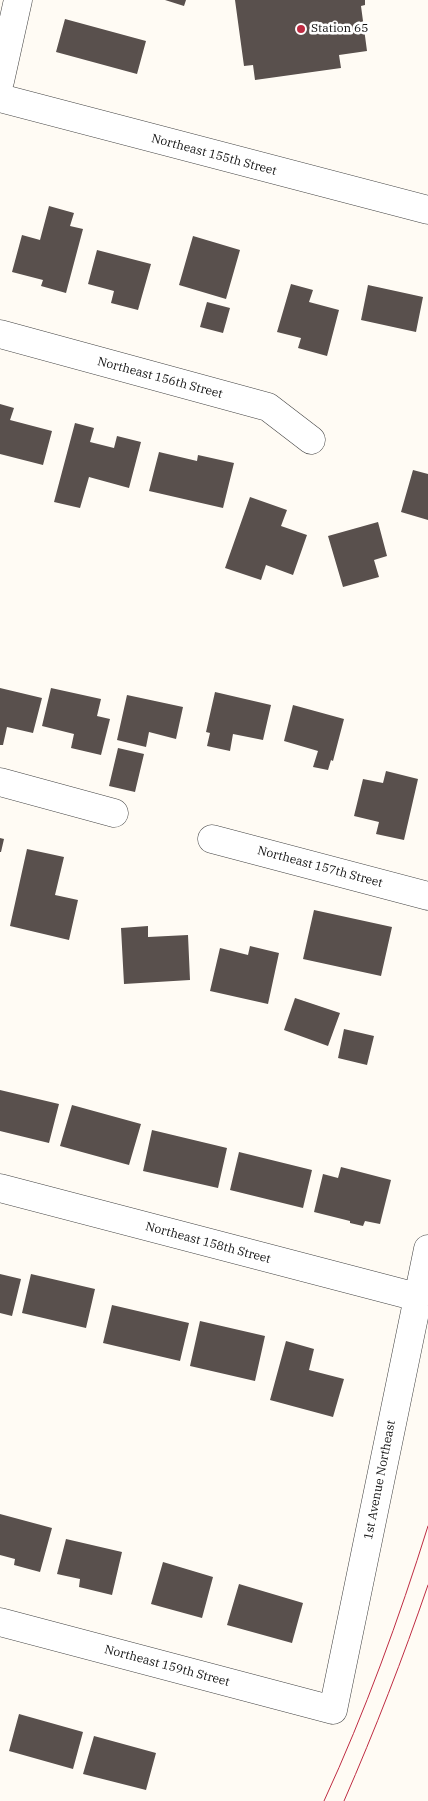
<!DOCTYPE html>
<style>
body{margin:0}
canvas{display:block;background:#fffbf4}
</style>
<canvas width="428" height="1801"></canvas>
<script>
const g = document.querySelector('canvas').getContext('2d');
g.lineJoin = 'round';
function paint(path, color) {
  g.fillStyle = color;
  g.fill(path, 'evenodd');
}
function stroke(path, color, width, dash) {
  g.strokeStyle = color;
  g.lineWidth = width;
  g.lineCap = dash ? 'butt' : 'round';
  g.setLineDash(dash || []);
  g.stroke(path);
}
function write(font, color, halo, rows, align = 'center') {
  g.font = font + ' "IBM Plex Serif",serif';
  g.lineWidth = 5;
  g.setLineDash([]);
  g.textBaseline = 'middle';
  g.strokeStyle = halo;
  g.fillStyle = color;
  for (const [text, x, y, turn = 0] of rows) {
    g.save();
    g.translate(x, y);
    g.rotate((+turn || 0) * Math.PI / 180);
    g.textAlign = isNaN(turn) ? turn : align;
    if (halo) g.strokeText(text, 0, 0);
    g.fillText(text, 0, 0);
    g.restore();
  }
}
paint(new Path2D(`
 M 165,0 L 186,0 L 184,6 Z
 M 235,0 L 365,0 L 365,5 L 361,6 L 367,51 L 339,55 L 341,68 L 255,80 L 253,65 L 244,66 Z
 M 65,19 L 146,41 L 137,74 L 56,52 Z
 M 49,206 L 74,213 L 70,226 L 83,229 L 66,293 L 41,286 L 43,280 L 12,272 L 22,235 L 40,240 Z
 M 193,236 L 240,250 L 226,299 L 179,285 Z
 M 97,250 L 151,264 L 138,310 L 111,303 L 114,291 L 88,284 Z
 M 291,284 L 313,290 L 309,302 L 339,310 L 327,356 L 298,348 L 301,338 L 277,332 Z
 M 368,285 L 423,297 L 416,332 L 361,320 Z
 M 207,302 L 230,308 L 223,333 L 200,327 Z
 M 0,404 L 14,408 L 10,420 L 52,431 L 43,465 L 0,454 Z
 M 75,423 L 94,428 L 90,442 L 114,448 L 117,436 L 141,442 L 129,488 L 89,477 L 80,508 L 54,502 Z
 M 159,452 L 197,461 L 198,455 L 234,463 L 223,508 L 149,491 Z
 M 413,470 L 428,474 L 428,520 L 401,512 Z
 M 250,497 L 287,510 L 281,526 L 307,535 L 293,575 L 266,565 L 261,580 L 225,568 Z
 M 378,522 L 387,556 L 374,560 L 379,577 L 343,587 L 328,536 Z
 M 0,688 L 42,698 L 33,733 L 7,727 L 3,745 L 0,745 Z
 M 51,688 L 101,699 L 97,716 L 110,719 L 101,755 L 71,748 L 74,734 L 42,726 Z
 M 215,692 L 271,705 L 263,740 L 233,734 L 230,751 L 207,746 L 210,733 L 206,732 Z
 M 127,695 L 183,707 L 176,739 L 149,732 L 146,747 L 117,740 Z
 M 293,705 L 344,719 L 333,761 L 331,760 L 328,770 L 313,767 L 318,751 L 284,741 Z
 M 118,748 L 144,754 L 135,792 L 109,786 Z
 M 386,771 L 418,779 L 404,840 L 376,834 L 379,822 L 354,816 L 363,779 L 383,783 Z
 M 0,838 L 4,839 L 1,852 L 0,852 Z
 M 27,849 L 64,857 L 55,895 L 78,900 L 69,940 L 10,926 Z
 M 314,910 L 392,927 L 381,976 L 303,959 Z
 M 148,926 L 148,937 L 188,935 L 190,980 L 124,984 L 121,928 Z
 M 250,946 L 279,953 L 268,1004 L 210,991 L 220,948 L 248,955 Z
 M 295,998 L 340,1013 L 328,1046 L 284,1030 Z
 M 344,1029 L 374,1036 L 367,1065 L 338,1058 Z
 M 0,1090 L 59,1104 L 49,1143 L 0,1131 Z
 M 72,1105 L 141,1124 L 129,1165 L 60,1146 Z
 M 152,1130 L 227,1148 L 218,1188 L 143,1171 Z
 M 239,1152 L 312,1170 L 303,1208 L 230,1190 Z
 M 341,1167 L 391,1180 L 380,1224 L 365,1221 L 363,1226 L 350,1223 L 350,1221 L 314,1212 L 323,1174 L 338,1178 Z
 M 0,1274 L 21,1279 L 12,1316 L 0,1313 Z
 M 31,1274 L 95,1289 L 86,1328 L 22,1313 Z
 M 112,1305 L 189,1323 L 180,1361 L 103,1343 Z
 M 200,1321 L 265,1336 L 255,1381 L 190,1366 Z
 M 286,1341 L 314,1349 L 309,1370 L 344,1379 L 333,1417 L 270,1400 Z
 M 0,1514 L 52,1528 L 40,1572 L 14,1565 L 15,1559 L 0,1555 Z
 M 66,1539 L 122,1552 L 112,1595 L 79,1587 L 80,1579 L 57,1574 Z
 M 163,1562 L 213,1577 L 202,1618 L 151,1604 Z
 M 239,1584 L 303,1603 L 292,1643 L 227,1625 Z
 M 19,1714 L 83,1732 L 73,1769 L 9,1751 Z
 M 94,1736 L 156,1753 L 146,1790 L 83,1774 Z`), '#59504d');
const minor = new Path2D(`
 M 0,81 L 18,0
 M 0,334 L 268,407 L 311,440
 M 0,782 L 114,813
 M 212,839 L 428,896
 M 0,1188 L 417,1297
 M 0,1622 L 333,1710 L 428,1249`);
const tertiary = new Path2D(`
 M 0,98 L 428,210`);
stroke(minor, '#434343', 29);
stroke(tertiary, '#434343', 29);
stroke(minor, '#fff', 28);
stroke(tertiary, '#fff', 28);
stroke(new Path2D(`
 M 324,1801 C 365,1712 399,1619 428,1526
 M 344,1801 C 375,1730 403,1658 428,1585`), '#be2b42', 1);
for (const [x, y, r, color] of [
 [301,29,5,"#be2b42"]
]) {
  const dot = new Path2D();
  dot.arc(x, y, r, 0, 2 * Math.PI);
  g.fillStyle = color;
  g.fill(dot);
  stroke(dot, '#fff', 2);
}
write('12px', '#101010', '#fff', [
 ["Station 65",311,29]
], 'left');
write('12px', '#101010', '#fff', [
 ["Northeast 155th Street",214,155,15],
 ["Northeast 156th Street",160,378,15],
 ["Northeast 157th Street",320,867,15],
 ["Northeast 158th Street",208,1243,15],
 ["1st Avenue Northeast",380,1480,-79],
 ["Northeast 159th Street",167,1666,15]
]);
</script>
